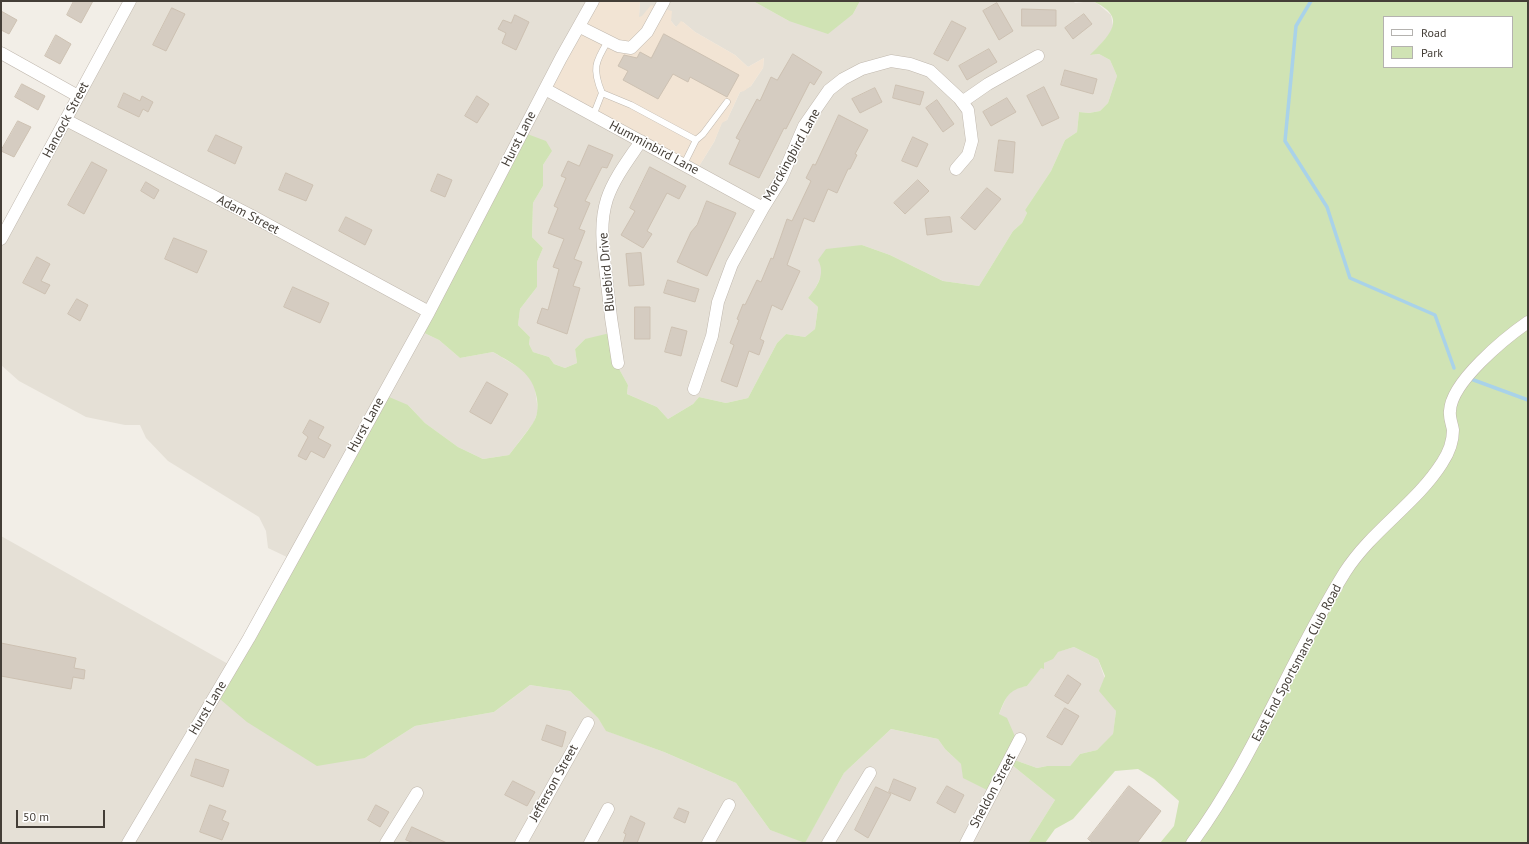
<!DOCTYPE html>
<style>
body{margin:0}
#map{position:relative;width:1529px;height:844px;overflow:hidden;background:#f2eee7;font-family:"PT Sans",sans-serif}
canvas{display:block}
.frame{position:absolute;inset:0;border:2px solid #443e37;pointer-events:none}
.legend{position:absolute;left:1383px;top:16px;width:130px;height:52px;box-sizing:border-box;background:#fff;border:1px solid #b4b2af;margin:0;padding:5px 7px;list-style:none;font-size:12px;color:#443e37}
.legend li{display:flex;align-items:center;gap:8px;height:20px}
.legend b{width:20px;border:1px solid #b4b2af}
.scale{position:absolute;left:16px;top:810px;width:89px;height:18px;box-sizing:border-box;border:2px solid #443e37;border-top:0;padding-left:5px;font-size:12px;line-height:14px;white-space:nowrap;color:#443e37;-webkit-text-stroke:3px #fff;paint-order:stroke}
</style>
<div id="map">
<canvas width="1529" height="844"></canvas>
<div class="frame"></div>
<ul class="legend">
<li><b style="height:5px;background:#fff"></b>Road</li>
<li><b style="height:11px;background:#d0e3b4"></b>Park</li>
</ul>
<div class="scale">50 m</div>
</div>
<script>
const g = document.querySelector('canvas').getContext('2d');
g.lineJoin = 'round';
function paint(path, color) {
  g.fillStyle = color;
  g.fill(path, 'evenodd');
}
function stroke(path, color, width, dash) {
  g.strokeStyle = color;
  g.lineWidth = width;
  g.lineCap = dash ? 'butt' : 'round';
  g.setLineDash(dash || []);
  g.stroke(path);
}
function write(font, color, halo, rows, align = 'center') {
  g.font = font + ' "PT Sans",sans-serif';
  g.lineWidth = 3;
  g.setLineDash([]);
  g.textBaseline = 'middle';
  g.strokeStyle = halo;
  g.fillStyle = color;
  for (const [text, x, y, turn = 0] of rows) {
    g.save();
    g.translate(x, y);
    g.rotate((+turn || 0) * Math.PI / 180);
    g.textAlign = isNaN(turn) ? turn : align;
    if (halo) g.strokeText(text, 0, 0);
    g.fillText(text, 0, 0);
    g.restore();
  }
}
paint(new Path2D(`
 M 126,1 L 592,1 L 696,171 L 714,142 L 722,122 L 727,120 L 740,92 L 751,86 L 763,68 L 764,58 L 748,67 L 735,55 L 695,32 L 683,22 L 676,27 L 671,21 L 639,17 L 640,1 L 753,1 L 789,21 L 853,14 L 860,1 L 1073,1 L 1075,3 L 1092,1 L 1098,4 L 1111,15 L 1113,26 L 1110,34 L 1091,55 L 1099,54 L 1110,60 L 1117,76 L 1108,103 L 1100,111 L 1089,113 L 1079,112 L 1077,132 L 1065,140 L 1051,171 L 1025,210 L 1027,213 L 1022,223 L 1013,231 L 979,286 L 943,281 L 890,255 L 862,245 L 822,266 L 822,274 L 815,289 L 808,298 L 818,307 L 815,329 L 805,337 L 786,334 L 777,343 L 748,398 L 726,403 L 699,397 L 693,404 L 668,419 L 657,407 L 627,394 L 628,385 L 618,367 L 585,339 L 575,349 L 577,363 L 565,368 L 554,364 L 549,357 L 533,352 L 529,344 L 530,337 L 518,325 L 520,309 L 537,287 L 537,262 L 543,248 L 532,237 L 533,203 L 543,186 L 543,165 L 552,151 L 418,330 L 439,340 L 460,358 L 493,352 L 523,370 L 530,377 L 535,389 L 538,411 L 534,422 L 509,455 L 483,459 L 458,447 L 425,423 L 408,405 L 289,558 L 268,548 L 266,531 L 259,517 L 168,461 L 146,438 L 140,425 L 125,425 L 86,417 L 19,381 L 1,365 L 1,230 Z
 M 1,536 L 230,665 L 365,758 L 415,726 L 494,712 L 530,685 L 570,691 L 598,718 L 607,731 L 664,752 L 736,783 L 770,830 L 805,842 L 844,773 L 891,729 L 938,739 L 945,749 L 961,764 L 1012,765 L 1055,800 L 1028,843 L 1,843 Z
 M 1074,647 L 1098,659 L 1116,711 L 1113,735 L 1097,750 L 1080,754 L 1070,766 L 1047,766 L 1037,768 L 1009,758 L 999,714 L 1007,696 L 1015,688 L 1027,686 L 1044,663 L 1057,652 Z`), '#e5e0d6');
paint(new Path2D(`
 M 592,1 L 640,1 L 639,17 L 642,16 L 651,5 L 672,11 L 671,21 L 676,27 L 681,21 L 683,22 L 695,32 L 735,55 L 748,67 L 764,58 L 763,68 L 751,86 L 744,91 L 740,92 L 727,120 L 722,123 L 714,142 L 696,171 L 546,84 Z`), '#f2e4d4');
paint(new Path2D(`
 M 753,1 L 860,1 L 853,14 L 828,34 L 789,21 Z
 M 1092,1 L 1528,1 L 1528,843 L 1160,843 L 1174,826 L 1179,801 L 1154,779 L 1138,769 L 1115,771 L 1073,819 L 1055,829 L 1045,843 L 1028,843 L 1055,800 L 1012,765 L 991,792 L 963,778 L 961,764 L 945,749 L 938,739 L 891,729 L 844,773 L 805,843 L 770,830 L 736,783 L 664,752 L 606,731 L 598,718 L 570,691 L 530,685 L 494,712 L 415,726 L 365,758 L 317,766 L 247,722 L 214,694 L 382,394 L 408,405 L 425,423 L 458,447 L 483,459 L 509,455 C 517,444 526,434 533,423 C 538,415 538,408 537,399 C 533,372 515,365 493,352 L 460,358 L 439,340 L 418,330 L 522,132 L 546,141 L 552,151 L 543,165 L 543,186 L 533,203 L 532,237 L 543,248 L 537,262 L 537,287 L 520,309 L 518,325 L 530,337 L 529,344 L 533,352 L 549,357 L 554,364 L 565,368 L 577,363 L 575,349 L 585,339 L 610,333 L 618,367 L 628,385 L 627,394 L 657,407 L 668,419 L 693,404 L 699,397 L 726,403 L 748,398 L 777,343 L 786,334 L 805,337 L 815,329 L 818,307 L 808,298 C 817,287 826,274 818,260 L 826,249 L 862,245 L 890,255 L 943,281 L 979,286 L 1013,231 L 1022,223 L 1027,213 L 1025,210 L 1051,171 L 1065,140 L 1077,132 L 1079,112 L 1089,113 L 1100,111 L 1108,103 L 1117,76 L 1110,60 L 1099,54 L 1090,55 C 1109,36 1130,17 1092,1 ZM 1384,17 L 1512,17 L 1512,67 L 1384,67 ZM 1074,647 L 1098,659 L 1105,676 L 1099,691 L 1116,711 L 1113,734 L 1097,750 L 1080,754 L 1070,766 L 1047,766 L 1037,768 L 1009,758 L 1017,741 L 1007,718 L 999,714 C 1006,697 1008,690 1027,686 L 1041,668 L 1044,669 L 1044,663 L 1053,659 L 1058,652 Z`), '#d0e3b4');
stroke(new Path2D(`
 M 1311,1 L 1296,26 L 1285,141 L 1327,207 L 1350,278 L 1435,315 L 1454,368
 M 1471,379 L 1528,400`), '#a9d2e9', 3.5);
const building = new Path2D(`
 M 74,1 L 93,1 L 81,23 L 67,15 Z
 M 997,3 L 1013,31 L 999,40 L 983,11 Z
 M 172,8 L 185,14 L 166,51 L 153,45 Z
 M 1022,9 L 1056,10 L 1056,26 L 1022,26 Z
 M 1,11 L 17,20 L 9,34 L 1,30 Z
 M 1084,14 L 1092,24 L 1073,39 L 1065,28 Z
 M 515,15 L 529,22 L 516,50 L 502,43 L 506,33 L 498,29 L 503,20 L 511,23 Z
 M 952,21 L 966,28 L 948,61 L 934,54 Z
 M 664,34 L 739,75 L 727,97 L 690,77 L 688,82 L 673,74 L 658,99 L 623,80 L 628,71 L 618,66 L 624,55 L 637,58 L 640,52 L 651,58 Z
 M 56,35 L 71,44 L 60,64 L 45,56 Z
 M 989,49 L 997,62 L 967,80 L 959,66 Z
 M 793,54 L 822,72 L 814,85 L 810,82 L 786,129 L 784,128 L 759,178 L 729,164 L 740,140 L 736,138 L 757,99 L 760,101 L 771,77 L 777,80 Z
 M 1065,70 L 1097,79 L 1093,94 L 1061,85 Z
 M 22,84 L 45,96 L 38,110 L 15,97 Z
 M 896,85 L 924,92 L 920,105 L 893,98 Z
 M 1044,87 L 1059,118 L 1042,126 L 1027,96 Z
 M 875,88 L 882,102 L 860,113 L 852,99 Z
 M 124,93 L 140,101 L 142,96 L 153,102 L 148,112 L 143,109 L 139,117 L 118,107 Z
 M 477,96 L 489,104 L 477,123 L 465,116 Z
 M 1007,98 L 1016,112 L 991,126 L 983,112 Z
 M 937,100 L 954,124 L 943,132 L 926,108 Z
 M 839,115 L 868,130 L 855,154 L 857,155 L 850,169 L 848,169 L 837,193 L 828,189 L 814,222 L 804,218 L 787,265 L 800,271 L 782,310 L 772,305 L 760,339 L 764,341 L 759,355 L 749,351 L 737,387 L 721,381 L 734,345 L 730,343 L 739,320 L 737,319 L 743,304 L 745,305 L 757,280 L 761,282 L 771,258 L 773,259 L 787,219 L 792,221 L 811,181 L 806,178 L 813,164 L 815,165 Z
 M 18,121 L 31,127 L 14,157 L 1,151 Z
 M 216,135 L 242,147 L 235,164 L 208,151 Z
 M 913,137 L 928,144 L 917,167 L 902,161 Z
 M 999,140 L 1015,142 L 1013,173 L 995,171 Z
 M 589,145 L 613,155 L 607,168 L 602,167 L 585,201 L 590,203 L 579,229 L 585,231 L 574,259 L 582,262 L 573,286 L 580,288 L 567,334 L 537,323 L 542,308 L 548,310 L 559,269 L 553,267 L 564,239 L 548,233 L 558,208 L 554,206 L 566,178 L 561,176 L 568,161 L 579,166 Z
 M 92,162 L 107,170 L 84,214 L 68,205 Z
 M 650,167 L 686,186 L 679,199 L 667,193 L 647,231 L 652,234 L 643,248 L 621,235 L 635,211 L 630,208 Z
 M 286,173 L 313,185 L 306,201 L 279,190 Z
 M 438,174 L 452,180 L 445,197 L 431,191 Z
 M 918,180 L 929,191 L 905,214 L 894,203 Z
 M 146,182 L 159,190 L 154,199 L 141,191 Z
 M 987,188 L 1001,199 L 975,230 L 961,218 Z
 M 707,201 L 736,213 L 707,276 L 677,262 L 691,232 L 697,225 Z
 M 346,217 L 372,230 L 365,245 L 339,231 Z
 M 950,217 L 952,232 L 927,235 L 925,219 Z
 M 174,238 L 207,251 L 197,273 L 165,259 Z
 M 641,253 L 644,285 L 629,286 L 626,254 Z
 M 37,257 L 50,264 L 41,281 L 50,285 L 45,294 L 23,283 Z
 M 668,280 L 699,289 L 695,302 L 664,293 Z
 M 293,287 L 329,303 L 320,323 L 284,307 Z
 M 77,299 L 88,305 L 80,321 L 68,314 Z
 M 635,307 L 650,307 L 650,339 L 635,339 Z
 M 672,327 L 687,331 L 681,356 L 665,352 Z
 M 487,382 L 508,394 L 491,424 L 470,412 Z
 M 310,420 L 324,427 L 318,438 L 331,445 L 324,458 L 311,451 L 306,460 L 298,456 L 308,437 L 303,433 Z
 M 1,643 L 76,658 L 74,668 L 85,670 L 84,679 L 73,677 L 71,689 L 1,676 Z
 M 1068,675 L 1081,684 L 1068,704 L 1055,696 Z
 M 1065,708 L 1079,716 L 1062,745 L 1047,737 Z
 M 547,725 L 566,732 L 562,747 L 542,740 Z
 M 196,759 L 229,770 L 223,787 L 191,776 Z
 M 894,779 L 916,788 L 910,801 L 889,792 Z
 M 513,781 L 535,792 L 527,806 L 505,795 Z
 M 947,786 L 964,795 L 955,813 L 937,803 Z
 M 1129,786 L 1161,811 L 1137,843 L 1093,843 L 1088,839 Z
 M 876,787 L 891,794 L 868,838 L 855,830 Z
 M 210,805 L 226,811 L 222,820 L 229,823 L 222,840 L 200,832 Z
 M 376,805 L 389,812 L 380,827 L 368,820 Z
 M 679,808 L 689,812 L 685,823 L 674,818 Z
 M 631,816 L 645,823 L 637,843 L 623,843 L 626,834 L 624,833 Z
 M 412,827 L 447,843 L 414,843 L 406,840 Z`);
paint(building, '#d5ccc1');
stroke(building, '#cdc1b2', 1);
const service = new Path2D(`
 M 602,93 L 631,105 L 696,140 L 684,164
 M 593,116 L 602,93 C 592,69 595,62 608,41
 M 696,140 L 703,134 L 727,102`);
const minor = new Path2D(`
 M 580,27 L 618,46 L 631,48 L 647,32 L 664,1
 M 1,53 L 78,96
 M 545,89 L 763,208
 M 962,102 L 988,84 L 1038,56
 M 66,120 L 252,216 L 429,312
 M 1,239 L 130,1
 M 618,363 C 613,334 609,305 606,275 C 603,250 599,224 607,199 C 614,178 629,159 641,141
 M 694,389 L 712,336 L 718,302 L 732,264 L 763,208 L 781,179 L 804,126 L 829,90 L 843,79 L 862,69 L 891,61 L 910,64 L 930,71 L 959,98 L 968,110 L 972,141 L 968,155 L 956,169
 M 128,843 L 249,638 L 429,312 L 561,58 L 593,1
 M 386,843 L 417,793
 M 521,843 L 588,723
 M 590,843 L 608,809
 M 708,843 L 729,805
 M 828,843 L 870,773
 M 966,843 L 1020,739
 M 1192,843 C 1254,759 1290,660 1345,572 C 1372,530 1416,504 1442,463 C 1448,454 1453,441 1453,430 C 1452,424 1449,417 1450,411 C 1451,382 1505,338 1528,322`);
stroke(service, '#c0b8ae', 7);
stroke(minor, '#c0b8ae', 13);
stroke(service, '#fff', 6);
stroke(minor, '#fff', 12);
write('13px', '#443e37', '#fff', [
 ["Hancock Street",66,120,-62],
 ["Hurst Lane",519,139,-63],
 ["Humminbird Lane",654,148,28],
 ["Morckingbird Lane",792,155,-61],
 ["Adam Street",248,215,28],
 ["Bluebird Drive",607,272,-95],
 ["Hurst Lane",366,425,-61],
 ["East End Sportsmans Club Road",1297,663,-62],
 ["Hurst Lane",208,708,-59],
 ["Jefferson Street",554,783,-61],
 ["Sheldon Street",993,791,-62]
]);
</script>
